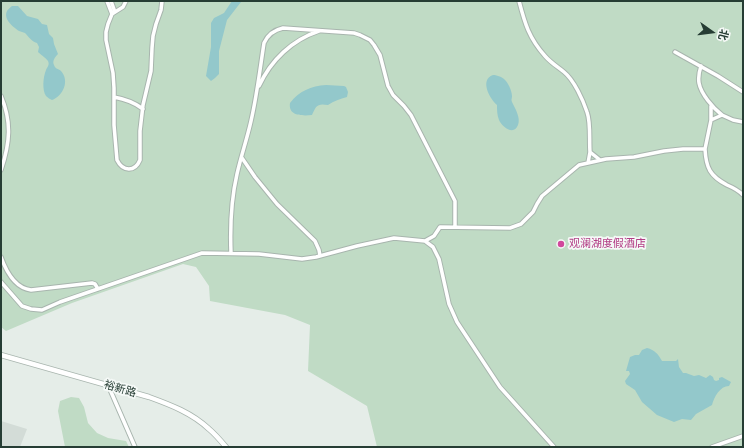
<!DOCTYPE html>
<meta charset="utf-8">
<style>
body{margin:0}
#map{position:relative;width:744px;height:448px;overflow:hidden;background:#e5ede8;font-family:Quicksand,"Noto Sans SC",sans-serif}
canvas{display:block}
.frame{position:absolute;inset:0;border:2px solid #263d34;pointer-events:none}
.north{position:absolute;left:692px;top:12px;width:40px;height:40px;-webkit-text-stroke:3px #f5f9f7;paint-order:stroke;rotate:104deg;font-size:11px;font-weight:700;line-height:16px;text-align:center;color:#263d34}
.north::after{content:'';display:block;margin:auto;width:14px;height:18px;background:#263d34;clip-path:polygon(50% 0,100% 100%,50% 72%,0 100%)}
</style>
<div id="map">
<canvas width="744" height="448"></canvas>
<div class="frame"></div>
<div class="north">北</div>
</div>
<script>
const g = document.querySelector('canvas').getContext('2d');
g.lineJoin = 'round';
function paint(path, color) {
  g.fillStyle = color;
  g.fill(path, 'evenodd');
}
function stroke(path, color, width, dash) {
  g.strokeStyle = color;
  g.lineWidth = width;
  g.lineCap = dash ? 'butt' : 'round';
  g.setLineDash(dash || []);
  g.stroke(path);
}
function write(font, color, halo, rows, align = 'center') {
  g.font = font + ' Quicksand,"Noto Sans SC",sans-serif';
  g.lineWidth = 3.5;
  g.setLineDash([]);
  g.textBaseline = 'middle';
  g.strokeStyle = halo;
  g.fillStyle = color;
  for (const [text, x, y, turn = 0] of rows) {
    g.save();
    g.translate(x, y);
    g.rotate((+turn || 0) * Math.PI / 180);
    g.textAlign = isNaN(turn) ? turn : align;
    if (halo) g.strokeText(text, 0, 0);
    g.fillText(text, 0, 0);
    g.restore();
  }
}
paint(new Path2D(`
 M 1,421 L 27,429 L 20,447 L 1,447 Z`), '#d3dcd7');
paint(new Path2D(`
 M 1,1 L 743,1 L 743,447 L 377,447 L 367,406 L 308,371 L 310,325 L 285,315 L 210,301 L 209,286 L 196,267 L 183,264 L 72,303 L 6,331 L 1,327 Z
 M 71,397 L 79,398 L 84,407 L 88,423 L 97,433 L 108,438 L 126,441 L 129,447 L 65,447 L 58,411 L 60,401 Z`), '#c0dbc5');
paint(new Path2D(`
 M 232,1 L 241,1 L 241,2 L 227,20 L 219,51 L 219,74 L 215,78 L 211,81 L 206,76 L 211,47 L 211,23 L 214,18 L 224,13 Z
 M 12,6 L 18,6 L 27,16 L 38,19 L 42,24 L 47,25 L 49,34 L 53,38 L 54,44 L 58,54 C 55,57 52,61 54,65 C 55,69 59,69 61,71 C 70,81 63,96 52,100 C 50,99 48,98 46,96 C 42,90 43,77 46,70 C 47,67 50,65 48,61 C 46,58 41,55 38,52 L 39,47 L 37,43 C 31,41 29,37 25,33 C 23,32 21,32 19,31 C 13,27 3,19 7,11 C 8,9 10,8 12,6 Z
 M 493,75 C 496,75 502,77 504,79 C 508,82 512,91 512,96 C 512,99 511,99 512,102 C 515,108 521,118 518,125 C 514,136 502,127 499,120 C 497,115 497,110 497,105 C 490,99 479,80 493,75 Z
 M 326,85 L 344,86 L 346,87 L 348,92 L 347,97 C 340,99 334,101 328,105 C 317,103 316,106 312,115 C 302,116 288,116 290,103 C 299,91 311,86 326,85 Z
 M 647,348 C 655,350 658,354 662,361 L 676,361 L 678,359 L 679,367 L 683,373 L 686,373 L 694,376 L 699,375 L 706,378 L 710,375 L 713,377 L 714,380 L 716,381 L 719,380 L 719,378 L 722,377 L 731,382 L 729,386 C 720,386 714,397 712,405 L 696,414 L 691,420 L 682,419 L 674,422 L 657,415 L 642,402 L 635,390 L 626,384 L 625,381 L 630,374 L 629,371 L 626,371 L 630,357 L 635,355 L 639,355 L 642,350 Z`), '#93c8cb');
const minor = new Path2D(`
 M 107,1 L 112,14
 M 111,1 L 115,12
 M 126,1 L 123,7 L 112,14 L 108,24 L 106,32 L 106,40 L 113,73 L 114,88 L 114,125 L 117,160 C 123,172 135,172 140,160 L 140,131 L 143,105 L 151,71 L 152,48 L 153,36 L 156,24 L 161,10 L 162,1
 M 519,1 C 525,24 529,38 545,56 C 551,63 558,67 564,72 C 574,80 583,100 587,112 C 591,123 589,140 590,152 L 600,160
 M 675,52 L 718,76 L 743,92
 M 701,66 C 699,72 698,77 699,83 C 701,94 713,108 722,115
 M 259,86 C 271,60 292,40 319,31
 M 1,96 C 12,122 10,143 1,170
 M 114,97 C 125,99 134,102 143,109
 M 711,106 L 711,120
 M 705,149 L 711,120 L 722,115 L 733,120 L 743,122
 M 242,158 L 255,177 L 277,204 L 315,241 L 319,250 L 320,256
 M 588,163 L 590,152
 M 425,241 L 434,236 L 440,227 L 510,228 L 521,224 L 533,212 L 537,204 L 542,196 L 579,165 L 606,159 L 634,157 L 664,151 L 683,149 L 705,149 C 706,168 710,176 727,185 C 734,188 738,190 743,195
 M 231,253 C 230,227 231,200 237,174 C 241,156 247,139 251,121 C 257,95 260,69 264,43 C 268,34 274,30 283,28 L 354,33 L 360,35 L 370,40 L 374,45 L 380,55 L 388,86 L 393,95 L 404,106 L 411,115 L 455,201 L 455,227
 M 1,257 C 6,271 15,288 31,290 L 92,283 L 95,284 L 98,289
 M 1,282 L 22,306 L 31,309 L 42,310 L 60,302 L 202,253 L 259,254 L 302,259 L 316,257 L 357,246 L 394,238 L 425,241 L 433,247 L 439,259 L 449,304 L 457,322 L 500,387 L 554,447
 M 108,385 L 135,447
 M 712,447 L 743,436`);
const tertiary = new Path2D(`
 M 1,355 L 149,397 C 171,405 192,413 209,429 C 215,434 221,441 226,447`);
stroke(minor, '#a8b5ae', 5.5);
stroke(tertiary, '#a8b5ae', 6);
stroke(minor, '#fff', 3.5);
stroke(tertiary, '#fff', 4.5);
for (const [x, y, r, color] of [
 [561,244,4,"#d1479c"]
]) {
  const dot = new Path2D();
  dot.arc(x, y, r, 0, 2 * Math.PI);
  g.fillStyle = color;
  g.fill(dot);
  stroke(dot, '#f5f9f7', 1.5);
}
write('11px', '#b23c85', '#f5f9f7', [
 ["观澜湖度假酒店",569,244]
], 'left');
write('11px', '#263d34', '#f5f9f7', [
 ["裕新路",120,389,16]
]);
</script>
